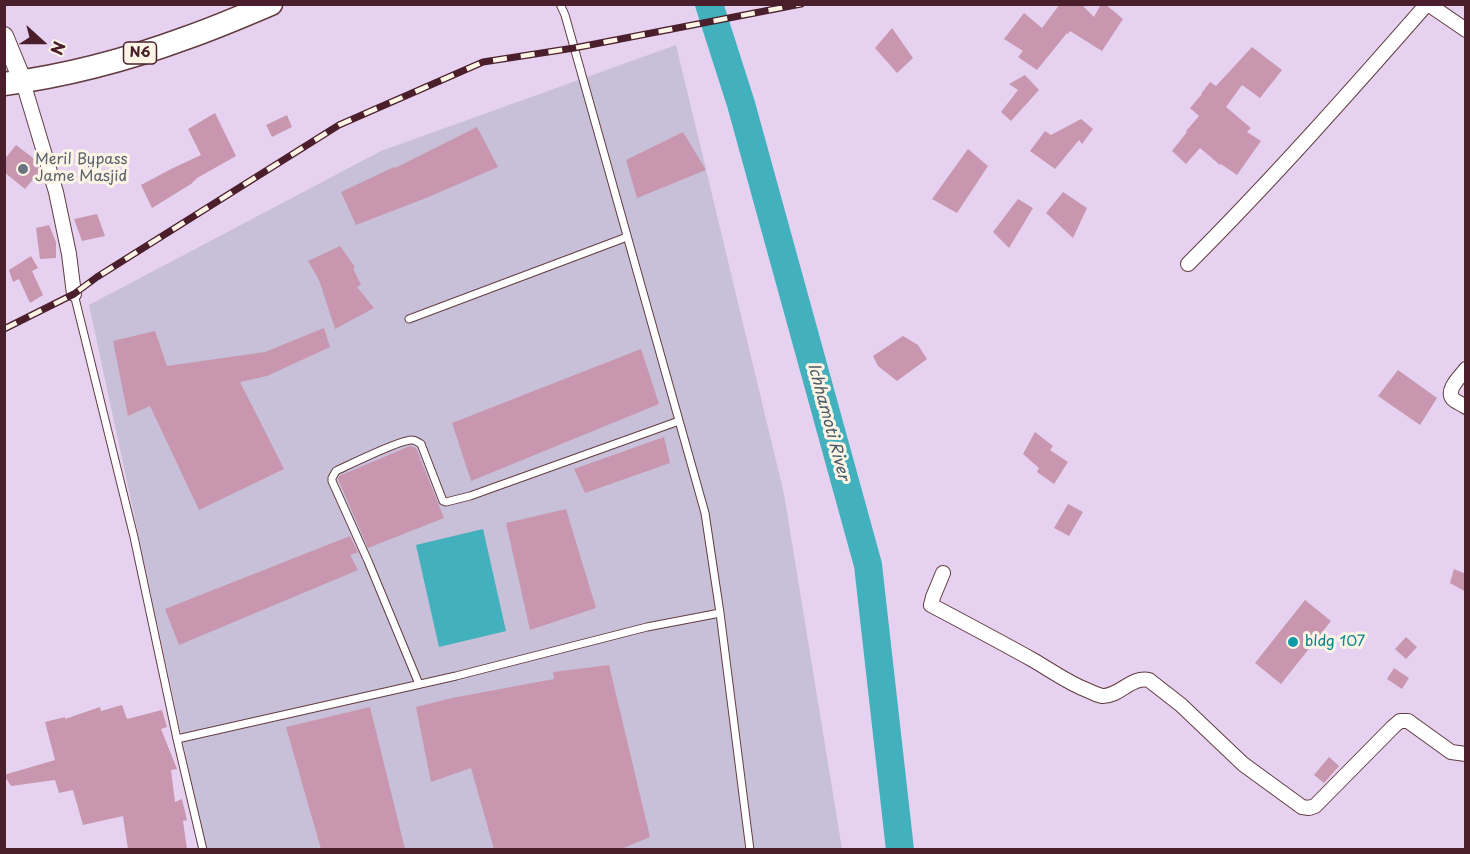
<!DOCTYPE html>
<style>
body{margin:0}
#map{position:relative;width:1470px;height:854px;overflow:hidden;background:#eee1c0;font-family:"Playpen Sans",sans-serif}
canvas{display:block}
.frame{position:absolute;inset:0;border:6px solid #4a1f2b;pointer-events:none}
.north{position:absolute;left:12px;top:12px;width:60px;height:60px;-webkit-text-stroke:4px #fcf5e5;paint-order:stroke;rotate:111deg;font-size:16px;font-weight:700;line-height:24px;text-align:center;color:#4a1f2b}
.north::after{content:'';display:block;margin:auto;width:21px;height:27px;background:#4a1f2b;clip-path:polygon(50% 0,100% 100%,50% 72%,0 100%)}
</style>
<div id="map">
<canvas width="1470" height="854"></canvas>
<div class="frame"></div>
<div class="north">N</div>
</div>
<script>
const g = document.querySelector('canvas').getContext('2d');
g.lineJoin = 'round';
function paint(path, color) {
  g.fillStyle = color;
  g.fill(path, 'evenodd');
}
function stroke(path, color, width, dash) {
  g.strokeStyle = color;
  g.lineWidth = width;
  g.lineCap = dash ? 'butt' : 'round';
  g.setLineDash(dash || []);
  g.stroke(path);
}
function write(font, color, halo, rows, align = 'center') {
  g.font = font + ' "Playpen Sans",sans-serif';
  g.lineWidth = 6;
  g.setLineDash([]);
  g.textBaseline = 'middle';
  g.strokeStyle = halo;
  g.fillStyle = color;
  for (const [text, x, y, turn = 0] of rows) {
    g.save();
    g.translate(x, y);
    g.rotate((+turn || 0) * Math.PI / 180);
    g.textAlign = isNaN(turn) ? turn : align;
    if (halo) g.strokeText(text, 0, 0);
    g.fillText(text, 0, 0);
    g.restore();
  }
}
paint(new Path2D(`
 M 5,5 L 1465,5 L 1465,849 L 5,849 Z`), '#e6d2f0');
paint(new Path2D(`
 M 676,45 L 784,494 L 842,849 L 206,849 L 89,305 L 381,151 Z`), '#c8bfd8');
paint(new Path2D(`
 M 483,529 L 506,631 L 439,647 L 416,545 Z`), '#42b0bd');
stroke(new Path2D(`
 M 709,4 L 741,104 L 868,565 L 900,850`), '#42b0bd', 28);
paint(new Path2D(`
 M 1060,4 L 1081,4 L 1094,17 L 1101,4 L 1105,4 L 1123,19 L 1102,51 L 1070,31 L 1068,34 L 1067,33 L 1037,70 L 1018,57 L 1023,51 L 1004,39 L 1024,13 L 1042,28 Z
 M 892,28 L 913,58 L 897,73 L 875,48 Z
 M 1252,47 L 1282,70 L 1260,98 L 1242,85 L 1226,107 L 1251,128 L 1247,132 L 1261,141 L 1237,175 L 1221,164 L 1220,165 L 1200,148 L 1186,164 L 1172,151 L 1187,132 L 1186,131 L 1199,116 L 1190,108 L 1202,94 L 1201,94 L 1210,82 L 1216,86 Z
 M 1025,75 L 1039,90 L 1011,121 L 1001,112 L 1018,90 L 1009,84 Z
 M 215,113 L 236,156 L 197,178 L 191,184 L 152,208 L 141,185 L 171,169 L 201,155 L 188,129 Z
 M 287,115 L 292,127 L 272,137 L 266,125 Z
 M 1081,119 L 1093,129 L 1082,144 L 1079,140 L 1055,169 L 1030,151 L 1045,131 L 1051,135 Z
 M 477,127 L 498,167 L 426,198 L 356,225 L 341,192 L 394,167 L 395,168 Z
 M 683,132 L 706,170 L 637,198 L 626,160 Z
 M 16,145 L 37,161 L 40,171 L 25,189 L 4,172 L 4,160 Z
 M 968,149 L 988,166 L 957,213 L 932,199 Z
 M 1063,192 L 1087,208 L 1073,238 L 1046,213 Z
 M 1018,199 L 1033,208 L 1009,248 L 993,232 Z
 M 97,214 L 105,236 L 82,241 L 74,219 Z
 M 49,225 L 56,242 L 56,258 L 40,259 L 36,228 Z
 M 340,246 L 355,267 L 353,268 L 361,285 L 357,287 L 374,308 L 335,329 L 319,280 L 308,261 Z
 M 31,256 L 38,268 L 32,271 L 43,295 L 30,303 L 19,279 L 13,282 L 9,270 Z
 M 324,328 L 330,347 L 267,376 L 240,382 L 284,469 L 199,510 L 150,406 L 128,416 L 113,341 L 155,331 L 167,366 L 265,352 Z
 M 903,336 L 918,345 L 927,359 L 897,381 L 878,366 L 873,356 Z
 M 641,349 L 659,404 L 471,481 L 452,423 Z
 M 1398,370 L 1437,398 L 1420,425 L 1378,396 Z
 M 1035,432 L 1053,446 L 1050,450 L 1068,462 L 1054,484 L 1037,472 L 1039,468 L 1023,454 Z
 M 664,437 L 670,463 L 585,493 L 574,469 Z
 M 410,446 L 416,448 L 444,518 L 368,548 L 338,479 L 339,476 Z
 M 1068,504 L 1083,512 L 1069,536 L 1054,528 Z
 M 566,509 L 596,608 L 530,630 L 506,523 Z
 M 350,536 L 358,552 L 350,555 L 358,570 L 179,645 L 165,609 Z
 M 1454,569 L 1466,574 L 1466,592 L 1450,583 Z
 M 1305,600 L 1331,621 L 1281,684 L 1255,663 Z
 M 1406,637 L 1417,647 L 1406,659 L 1395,649 Z
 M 609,665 L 650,837 L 621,849 L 494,849 L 471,768 L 431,782 L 416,707 L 452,698 L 554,679 L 553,672 Z
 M 1394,668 L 1409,678 L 1402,689 L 1387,679 Z
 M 122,705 L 127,719 L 162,710 L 167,727 L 161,729 L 177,769 L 171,770 L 175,802 L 182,799 L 187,820 L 183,821 L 187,849 L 128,849 L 123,816 L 83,825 L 73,790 L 59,793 L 55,780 L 11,786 L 4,775 L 55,760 L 45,722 L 65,717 L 65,719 L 100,707 L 101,711 Z
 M 370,707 L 405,849 L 321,849 L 286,727 Z
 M 1329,757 L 1339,766 L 1324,783 L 1314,775 Z`), '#c897af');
const service = new Path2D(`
 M 560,4 L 565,15 L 705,513 L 720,613 L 750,850
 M 74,294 L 134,537 L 177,739 L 203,850
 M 409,319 L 627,237
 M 419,684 L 368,561 L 332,481 L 332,478 L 336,471 C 349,465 401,439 412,440 C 416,440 417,442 421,444 L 443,501 L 446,502 L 470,496 L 679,421
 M 177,739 L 456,676 L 647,627 L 720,613`);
const minor = new Path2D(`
 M 1428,4 L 1466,30
 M 23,82 L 56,192 L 69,254 L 74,294
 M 1188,264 C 1271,181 1349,93 1427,4
 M 1466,369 C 1461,376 1445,390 1453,399 C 1456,402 1462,404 1466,407
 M 943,573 L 933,597 L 931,605 C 965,623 999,641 1033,660 C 1052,671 1068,683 1089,691 C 1093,693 1098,695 1102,696 C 1119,697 1131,676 1149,680 L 1181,705 L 1243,764 L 1302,807 L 1309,808 L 1315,806 L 1393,727 L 1400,721 L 1408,721 L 1451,752 L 1466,754`);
const secondary = new Path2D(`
 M 4,36 L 23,82`);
const trunk = new Path2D(`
 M 4,84 C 65,76 129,59 186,38 C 215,28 243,16 271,4`);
stroke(service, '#633c41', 9);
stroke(minor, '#633c41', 16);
stroke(secondary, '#633c41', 20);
stroke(trunk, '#633c41', 25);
stroke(service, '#fff', 7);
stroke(minor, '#fff', 14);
stroke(secondary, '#fff', 18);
stroke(trunk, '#fff', 22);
const rail = new Path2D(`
 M 4,329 L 74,294 L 97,277 L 339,125 L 483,62 L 574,48 L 801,4`);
stroke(rail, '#4a1f2b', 7);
stroke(rail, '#fcf5e5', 4.5, [14]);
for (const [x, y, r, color] of [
 [23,169,6,"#6b7280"],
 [1293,642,6,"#0f9aa8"]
]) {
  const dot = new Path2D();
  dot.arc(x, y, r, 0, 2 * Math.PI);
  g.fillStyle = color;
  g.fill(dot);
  stroke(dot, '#fcf5e5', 2);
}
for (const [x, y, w] of [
 [140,53,33]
]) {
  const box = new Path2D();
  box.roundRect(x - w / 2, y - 11, w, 22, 4.5);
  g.fillStyle = '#fcf5e5';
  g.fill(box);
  stroke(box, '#4a1f2b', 1.5);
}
write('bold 14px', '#4a1f2b', null, [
 ["N6",140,53]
]);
write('15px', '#5b616d', '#fcf5e5', [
 ["Meril Bypass",35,160],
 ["Jame Masjid",35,177]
], 'left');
write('15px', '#0d838f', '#fcf5e5', [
 ["bldg 107",1305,642]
], 'left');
write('italic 16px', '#475965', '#fcf5e5', [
 ["Ichhamoti River",828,422,75]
]);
</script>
